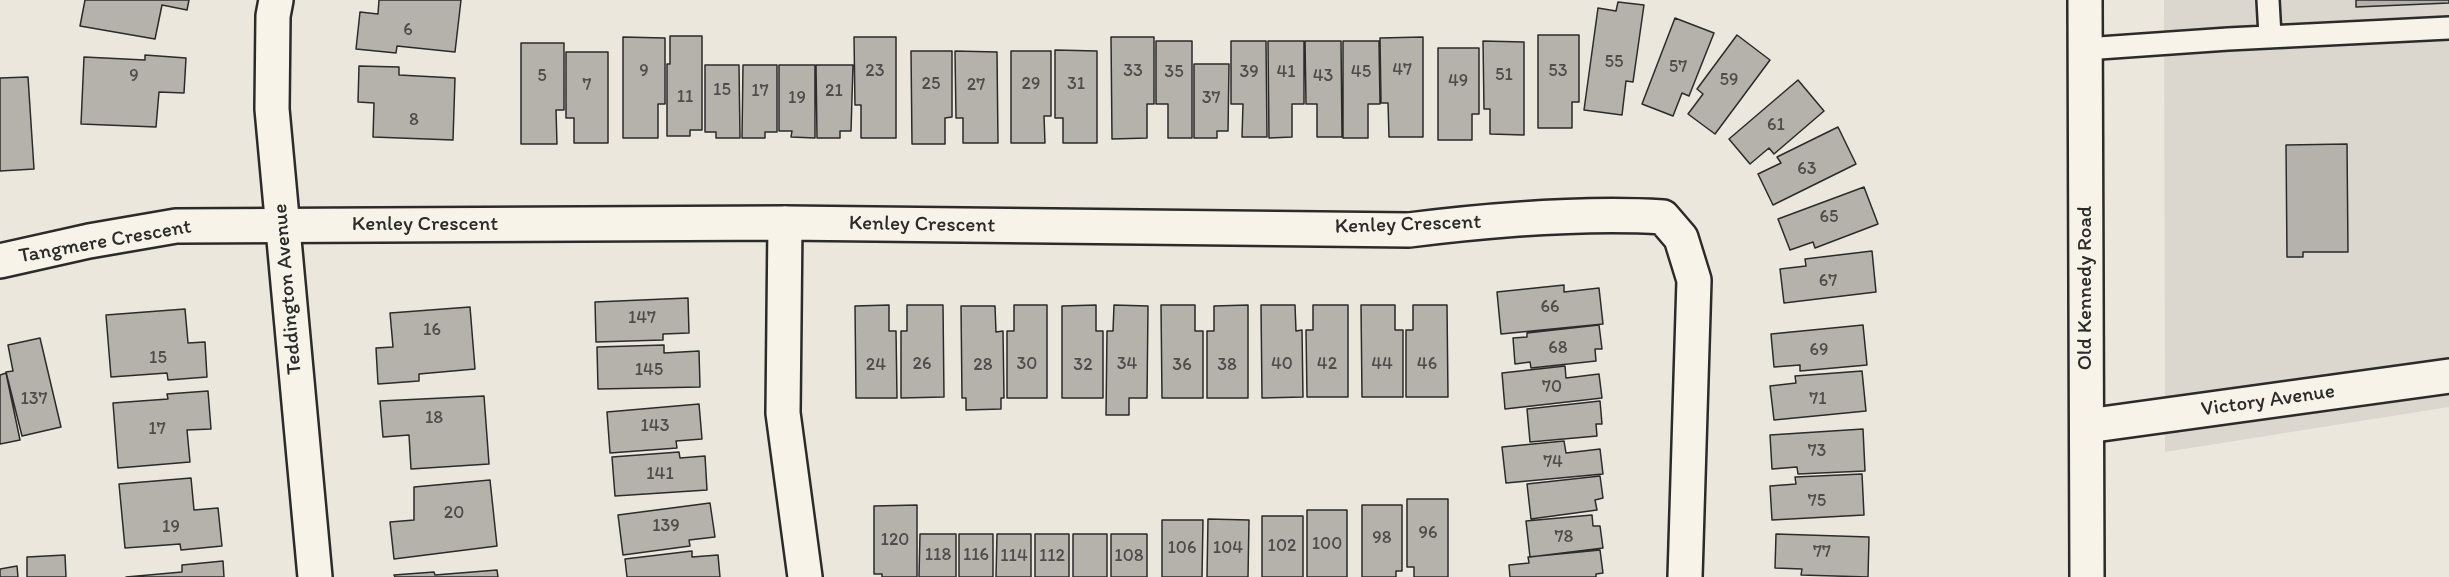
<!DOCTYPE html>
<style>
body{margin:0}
canvas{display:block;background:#ebe7dd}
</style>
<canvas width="2449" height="577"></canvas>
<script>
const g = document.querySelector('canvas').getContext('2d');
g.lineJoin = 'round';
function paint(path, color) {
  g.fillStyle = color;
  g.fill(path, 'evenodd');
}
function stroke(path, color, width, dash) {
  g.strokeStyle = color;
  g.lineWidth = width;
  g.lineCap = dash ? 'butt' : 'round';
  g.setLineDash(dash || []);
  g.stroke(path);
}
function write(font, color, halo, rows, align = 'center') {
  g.font = font + ' Itim,sans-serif';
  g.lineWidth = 6;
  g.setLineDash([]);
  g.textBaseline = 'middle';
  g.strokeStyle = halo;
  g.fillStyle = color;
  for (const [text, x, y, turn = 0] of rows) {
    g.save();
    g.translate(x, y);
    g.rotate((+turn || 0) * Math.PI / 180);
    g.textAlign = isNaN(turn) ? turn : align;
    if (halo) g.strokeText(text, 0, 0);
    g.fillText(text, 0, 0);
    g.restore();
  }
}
paint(new Path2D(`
 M 2164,0 L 2449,0 L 2449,407 L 2165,452 Z`), '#dbd7ce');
const building = new Path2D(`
 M 85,0 L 189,0 L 187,10 L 162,5 L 155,39 L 80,26 Z
 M 379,0 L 461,0 L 455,52 L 397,46 L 396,53 L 356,49 L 360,12 L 378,14 Z
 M 2356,0 L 2449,0 L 2449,3 L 2356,7 Z
 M 1618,2 L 1644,5 L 1633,82 L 1626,81 L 1622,115 L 1584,110 L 1598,8 L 1616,11 Z
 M 1675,18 L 1714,33 L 1689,96 L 1682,93 L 1673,116 L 1642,104 Z
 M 1538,35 L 1579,35 L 1579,102 L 1572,102 L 1572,128 L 1538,128 Z
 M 1737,35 L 1770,60 L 1715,134 L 1688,114 L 1703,94 L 1697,89 Z
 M 670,36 L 702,36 L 702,130 L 690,130 L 690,136 L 667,136 L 667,64 L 670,64 Z
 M 623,37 L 665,38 L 665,104 L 658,104 L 658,138 L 623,138 Z
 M 854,37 L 896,37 L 896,138 L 861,138 L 861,105 L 855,105 Z
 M 1111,37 L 1154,37 L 1154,104 L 1147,104 L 1147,138 L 1112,139 Z
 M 1423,37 L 1423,137 L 1389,137 L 1388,103 L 1381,103 L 1380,38 Z
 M 1156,41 L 1192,41 L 1192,138 L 1168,138 L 1168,104 L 1156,104 Z
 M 1231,41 L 1266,41 L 1267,137 L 1242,137 L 1243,104 L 1231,104 Z
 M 1268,41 L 1304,41 L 1304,104 L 1292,104 L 1292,137 L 1269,138 Z
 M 1305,41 L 1341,41 L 1342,137 L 1317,137 L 1317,104 L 1306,104 Z
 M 1343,41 L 1379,41 L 1380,104 L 1368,104 L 1368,138 L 1343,138 Z
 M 1483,41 L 1524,42 L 1524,135 L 1490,134 L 1490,109 L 1484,109 Z
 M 521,43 L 564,43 L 564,110 L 556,110 L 557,144 L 521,144 Z
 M 1438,48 L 1479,48 L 1479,114 L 1472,114 L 1472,140 L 1438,140 Z
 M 1055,50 L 1097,51 L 1097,143 L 1063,143 L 1063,118 L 1055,118 Z
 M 911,51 L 952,51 L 952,117 L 945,118 L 945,144 L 912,144 Z
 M 955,51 L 997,52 L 998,143 L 963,143 L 963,118 L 956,118 Z
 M 1011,51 L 1051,51 L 1051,116 L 1044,116 L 1045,143 L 1011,143 Z
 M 566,52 L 608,52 L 608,143 L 574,143 L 574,118 L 566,118 Z
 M 145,55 L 186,58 L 184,93 L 159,92 L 156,127 L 81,124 L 84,57 L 145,60 Z
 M 1194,64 L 1229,64 L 1228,131 L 1217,131 L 1217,138 L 1194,138 Z
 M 705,65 L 739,65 L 740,138 L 716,138 L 716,132 L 705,132 Z
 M 743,65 L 777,65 L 777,132 L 765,132 L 765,138 L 742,138 Z
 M 779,65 L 815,65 L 815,138 L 791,137 L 792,131 L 779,131 Z
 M 816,65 L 853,65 L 851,131 L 840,131 L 840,138 L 817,138 Z
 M 359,66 L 399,67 L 399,75 L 455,78 L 453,140 L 373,137 L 374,103 L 358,102 Z
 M 28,77 L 34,169 L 0,171 L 0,78 Z
 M 1798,80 L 1824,111 L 1774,154 L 1769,148 L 1750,164 L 1729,139 Z
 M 1838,127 L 1856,164 L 1773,205 L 1758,174 L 1781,163 L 1777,157 Z
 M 2347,144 L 2348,252 L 2303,252 L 2303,257 L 2287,257 L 2286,145 Z
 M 1864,187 L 1878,224 L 1815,248 L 1813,242 L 1790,250 L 1778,219 Z
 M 1872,251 L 1876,292 L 1784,303 L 1780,269 L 1806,266 L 1805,259 Z
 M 1564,285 L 1564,292 L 1599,288 L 1603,324 L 1501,334 L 1497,292 Z
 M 688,298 L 689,333 L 663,334 L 663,340 L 596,342 L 595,302 Z
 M 889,305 L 889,331 L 896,331 L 897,398 L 856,398 L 855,306 Z
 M 907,305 L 943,305 L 944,397 L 901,398 L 901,331 L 907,331 Z
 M 1014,305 L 1047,305 L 1047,398 L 1007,398 L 1007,331 L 1014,331 Z
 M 1096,305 L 1096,331 L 1103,331 L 1103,398 L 1062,398 L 1062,306 Z
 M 1114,305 L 1148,306 L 1147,398 L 1129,398 L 1129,415 L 1106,415 L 1107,331 L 1113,331 Z
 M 1161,305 L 1195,305 L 1195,331 L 1203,331 L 1203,398 L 1162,398 Z
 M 1248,305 L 1248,398 L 1207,398 L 1207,331 L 1214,331 L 1214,306 Z
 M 1261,305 L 1295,305 L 1296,331 L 1302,330 L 1303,397 L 1262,398 Z
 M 1313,305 L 1348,305 L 1348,397 L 1307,397 L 1306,330 L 1313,330 Z
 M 1361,305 L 1395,305 L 1395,330 L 1403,330 L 1403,397 L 1362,397 Z
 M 1413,305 L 1447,305 L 1448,397 L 1406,397 L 1406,330 L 1413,330 Z
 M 961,306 L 995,306 L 996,332 L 1003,331 L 1004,398 L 1001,398 L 1001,409 L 966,410 L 966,398 L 962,398 Z
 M 470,307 L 475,369 L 419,374 L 419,381 L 378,384 L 376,348 L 393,347 L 390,313 Z
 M 185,309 L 188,343 L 205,342 L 207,377 L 168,380 L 167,373 L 111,377 L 106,315 Z
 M 1599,325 L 1602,349 L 1595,349 L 1596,361 L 1531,368 L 1530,362 L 1515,364 L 1513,338 L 1527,337 L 1527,333 Z
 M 1863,325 L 1867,365 L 1800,371 L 1800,365 L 1774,367 L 1771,334 Z
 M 40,338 L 61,427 L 22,436 L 6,372 L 13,371 L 8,345 Z
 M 664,345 L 664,353 L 699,351 L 700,387 L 598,389 L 597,347 Z
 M 1565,366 L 1566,378 L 1599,374 L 1602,398 L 1505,409 L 1502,373 Z
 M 1862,371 L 1866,411 L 1774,420 L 1770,386 L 1796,383 L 1795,376 Z
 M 6,373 L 20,440 L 0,444 L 0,375 Z
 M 208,391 L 211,429 L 187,430 L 190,462 L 118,468 L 113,403 L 168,399 L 167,394 Z
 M 484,396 L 489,464 L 411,469 L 409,435 L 383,437 L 380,401 Z
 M 1600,401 L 1602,424 L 1596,424 L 1597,436 L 1530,442 L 1527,409 Z
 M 699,404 L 702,439 L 676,441 L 677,448 L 610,453 L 607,412 Z
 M 1863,429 L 1865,471 L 1798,474 L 1797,467 L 1772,469 L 1770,435 Z
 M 1564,441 L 1566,453 L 1600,449 L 1603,474 L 1506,483 L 1502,447 Z
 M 679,452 L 680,458 L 705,456 L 707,490 L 615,496 L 612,457 Z
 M 1862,474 L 1864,515 L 1772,520 L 1770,486 L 1796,484 L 1795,477 Z
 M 1600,476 L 1603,498 L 1595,500 L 1597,510 L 1531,519 L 1527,484 Z
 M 191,478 L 194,510 L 218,508 L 222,546 L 181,550 L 180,544 L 125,548 L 119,484 Z
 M 490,480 L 497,546 L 394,559 L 390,522 L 414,520 L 414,487 Z
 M 1407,499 L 1448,499 L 1448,577 L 1414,577 L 1414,567 L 1407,567 Z
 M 710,503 L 715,537 L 689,540 L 690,546 L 623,555 L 618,515 Z
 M 917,505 L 917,577 L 882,577 L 882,574 L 874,574 L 874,506 Z
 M 1362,505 L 1402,505 L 1402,571 L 1396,571 L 1396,577 L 1362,577 Z
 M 1307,510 L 1347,510 L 1347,577 L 1307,577 Z
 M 1592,515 L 1593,526 L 1600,526 L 1603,548 L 1530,557 L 1526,521 Z
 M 1262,516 L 1303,516 L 1303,577 L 1262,577 Z
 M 1208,519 L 1249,520 L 1248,577 L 1207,577 Z
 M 1162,520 L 1203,520 L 1202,577 L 1162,577 Z
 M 920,534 L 956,534 L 956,577 L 919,577 Z
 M 959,534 L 993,534 L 993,577 L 959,577 Z
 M 997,534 L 1031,534 L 1031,577 L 996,577 Z
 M 1035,534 L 1069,534 L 1069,577 L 1035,577 Z
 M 1073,534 L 1107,534 L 1107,577 L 1073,577 Z
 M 1111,534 L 1147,534 L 1147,577 L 1111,577 Z
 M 1776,534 L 1869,537 L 1868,577 L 1801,575 L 1802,569 L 1775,568 Z
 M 1600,550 L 1603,573 L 1596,574 L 1596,577 L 1510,577 L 1509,565 L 1529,563 L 1528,557 Z
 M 692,551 L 692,557 L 718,555 L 720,577 L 627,577 L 625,559 Z
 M 65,555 L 66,577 L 27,577 L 27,557 Z
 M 223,561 L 224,577 L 126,577 L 182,572 L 182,565 Z
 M 17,566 L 18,577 L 0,577 L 0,569 Z
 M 497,570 L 498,577 L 395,577 L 394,575 L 434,572 L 435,575 Z`);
paint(building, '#b5b2ab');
stroke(building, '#2b2b2b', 1.5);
const lane = new Path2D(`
 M 2268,0 L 2270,36
 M 2085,49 L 2228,39 L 2449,28`);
const street = new Path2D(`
 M 785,223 L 783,413 L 805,577
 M 0,261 L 89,241 L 176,226 L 785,223 L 1409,230 C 1490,220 1581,212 1663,217 L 1681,238 L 1694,280 L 1685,577
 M 2087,426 L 2449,376`);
const secondary = new Path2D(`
 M 276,0 L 273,16 L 272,109 L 315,577
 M 2085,0 L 2087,577`);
stroke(lane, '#2b2b2b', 26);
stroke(street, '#2b2b2b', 38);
stroke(secondary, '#2b2b2b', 38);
stroke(lane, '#f7f3e8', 21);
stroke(street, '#f7f3e8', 33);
stroke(secondary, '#f7f3e8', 33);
write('18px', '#4e4d4b', null, [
 ["6",408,30],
 ["55",1614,62],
 ["57",1678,67],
 ["47",1402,70],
 ["9",644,71],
 ["23",875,71],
 ["33",1133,71],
 ["53",1558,71],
 ["35",1174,72],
 ["39",1249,72],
 ["41",1286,72],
 ["45",1361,72],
 ["51",1504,75],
 ["9",134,76],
 ["5",542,76],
 ["43",1323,76],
 ["59",1729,80],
 ["49",1458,81],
 ["25",931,84],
 ["29",1031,84],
 ["31",1076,84],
 ["7",587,85],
 ["27",976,85],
 ["15",722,90],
 ["17",760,91],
 ["21",834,91],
 ["11",685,97],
 ["19",797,98],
 ["37",1211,98],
 ["8",414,120],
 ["61",1776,125],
 ["63",1807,169],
 ["65",1829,217],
 ["67",1828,281],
 ["66",1550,307],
 ["147",642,318],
 ["16",432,330],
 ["68",1558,348],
 ["69",1819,350],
 ["15",158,358],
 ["26",922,364],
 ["30",1027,364],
 ["34",1127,364],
 ["40",1282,364],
 ["42",1327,364],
 ["44",1382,364],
 ["46",1427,364],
 ["24",876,365],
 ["28",983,365],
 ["32",1083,365],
 ["36",1182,365],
 ["38",1227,365],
 ["145",649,370],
 ["70",1552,387],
 ["137",34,399],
 ["71",1818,399],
 ["18",434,418],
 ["143",655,426],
 ["17",157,429],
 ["73",1817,451],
 ["74",1553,462],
 ["141",660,474],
 ["75",1817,501],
 ["20",454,513],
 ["139",666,526],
 ["19",171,527],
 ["96",1428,533],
 ["78",1564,537],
 ["98",1382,538],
 ["120",895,540],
 ["100",1327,544],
 ["102",1282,546],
 ["106",1182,548],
 ["104",1228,548],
 ["77",1822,552],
 ["118",938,555],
 ["116",976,555],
 ["114",1014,556],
 ["112",1052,556],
 ["108",1129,556]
]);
write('21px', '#2b2b2b', '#f7f3e8', [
 ["Kenley Crescent",425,225],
 ["Kenley Crescent",922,225,1],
 ["Kenley Crescent",1408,225,-2],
 ["Tangmere Crescent",105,242,-10],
 ["Old Kennedy Road",2086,288,-90],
 ["Teddington Avenue",288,289,-95],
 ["Victory Avenue",2268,401,-8]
]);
</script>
